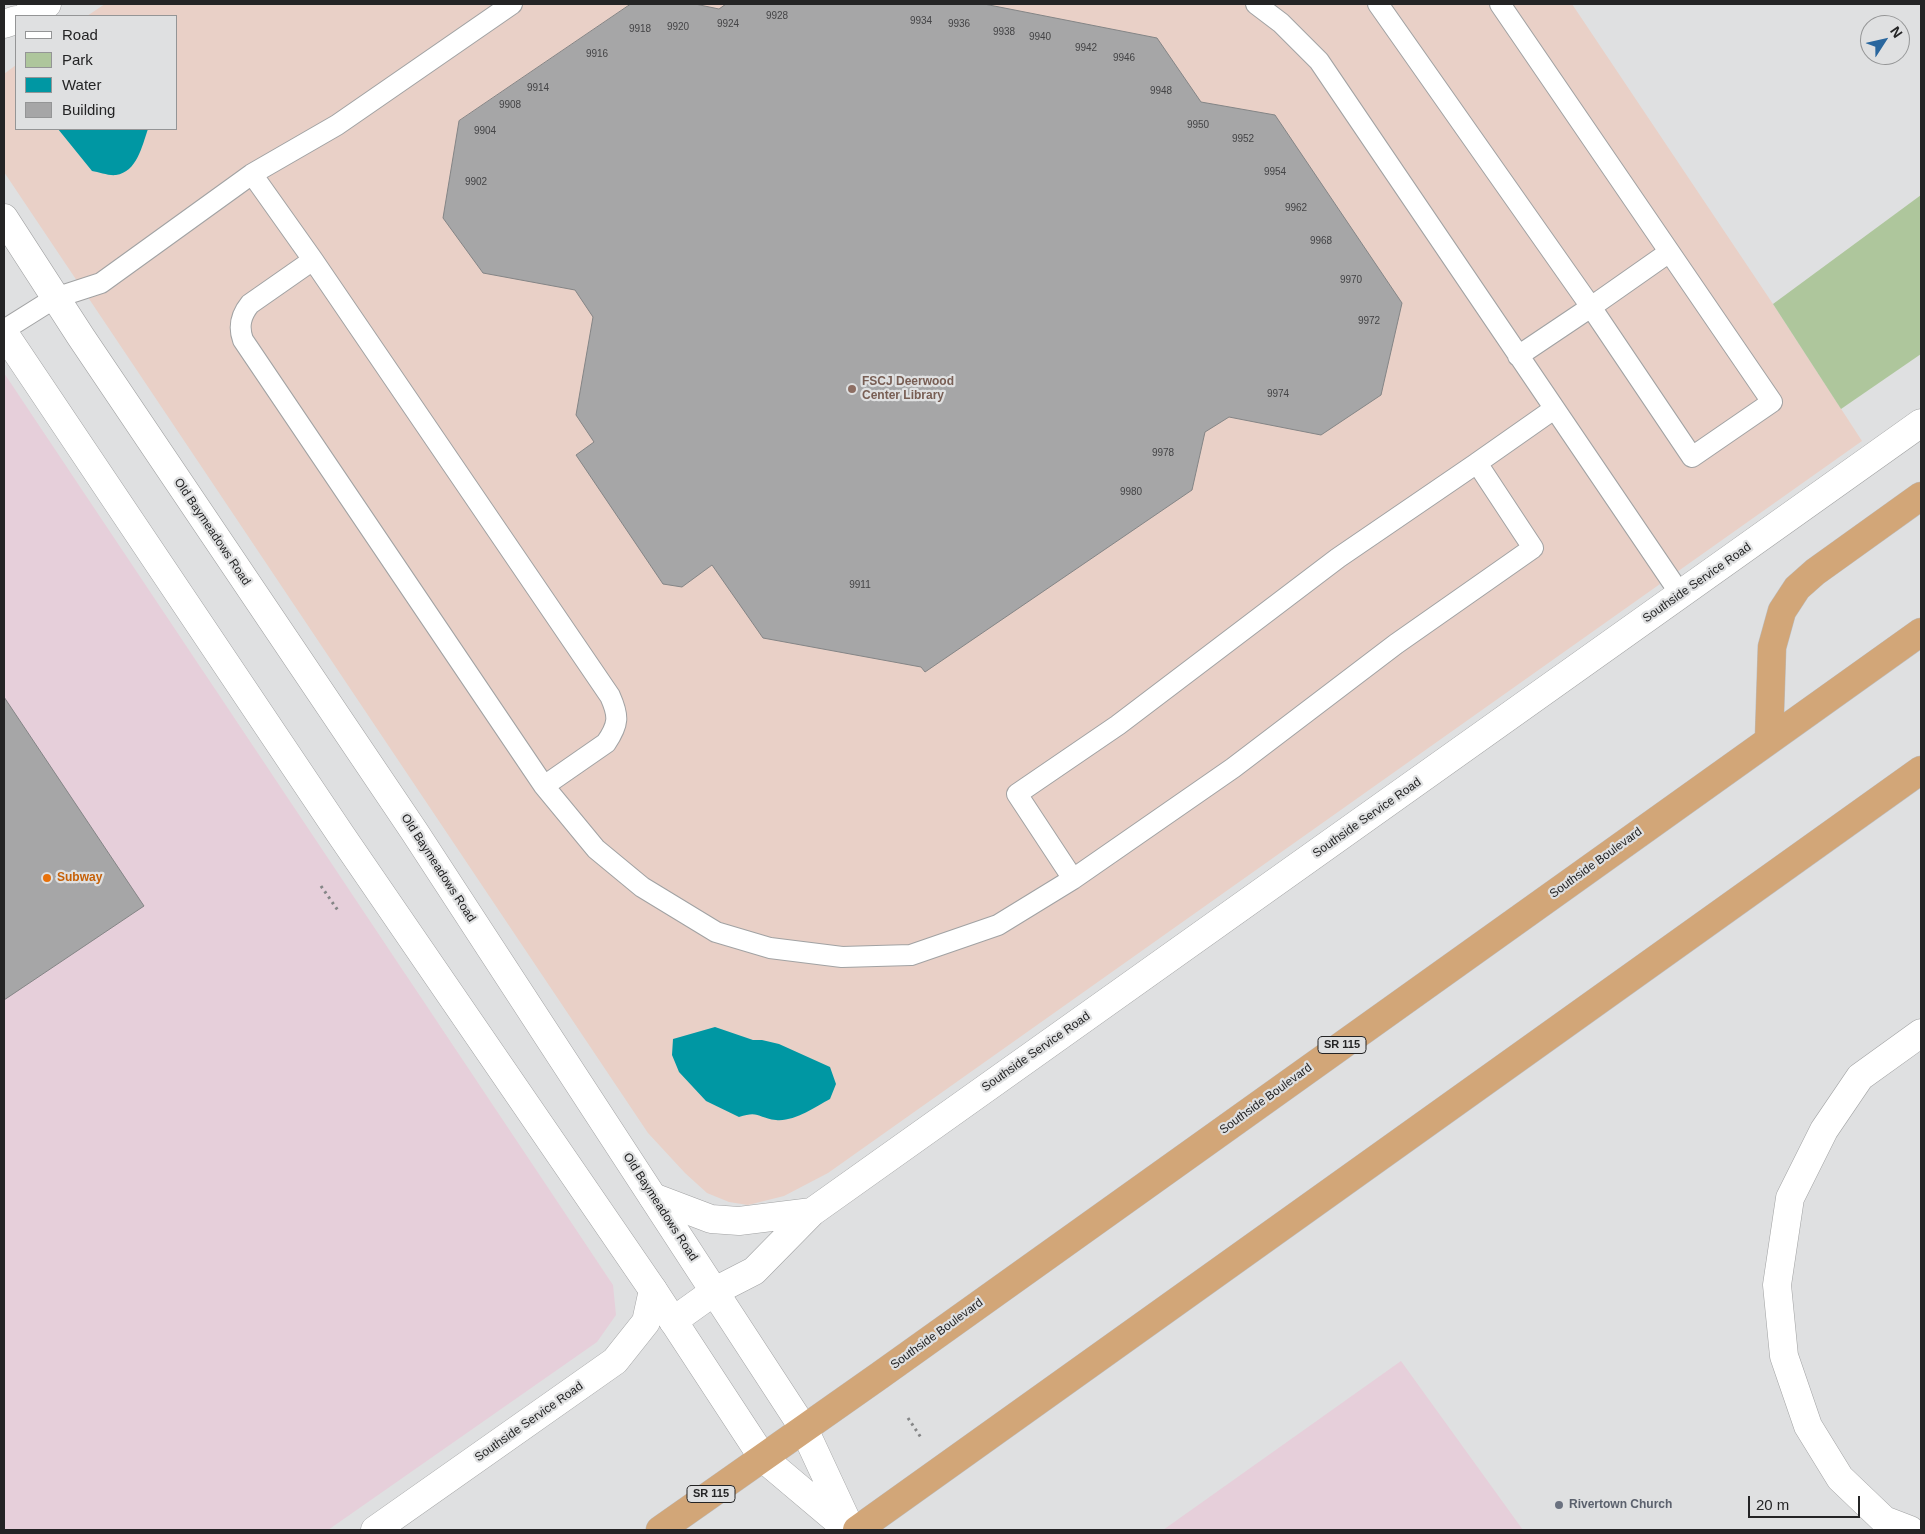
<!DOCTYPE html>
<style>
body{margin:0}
#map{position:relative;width:1925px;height:1534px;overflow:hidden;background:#dfe0e1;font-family:Helvetica,sans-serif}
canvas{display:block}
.frame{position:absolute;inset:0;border:5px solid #242425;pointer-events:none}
.legend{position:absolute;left:15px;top:15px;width:162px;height:115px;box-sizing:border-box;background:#dfe0e1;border:1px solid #949596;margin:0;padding:6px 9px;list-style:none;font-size:15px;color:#242425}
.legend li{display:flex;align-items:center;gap:10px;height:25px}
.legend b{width:25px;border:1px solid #949596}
.north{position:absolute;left:1860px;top:15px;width:50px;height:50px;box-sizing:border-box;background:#dfe0e1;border:1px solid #949596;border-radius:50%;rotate:55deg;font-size:14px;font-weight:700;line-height:20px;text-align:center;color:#242425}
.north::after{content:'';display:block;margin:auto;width:18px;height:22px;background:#2a679e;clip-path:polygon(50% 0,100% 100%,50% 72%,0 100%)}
.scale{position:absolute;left:1748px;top:1496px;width:112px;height:22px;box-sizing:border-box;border:2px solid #242425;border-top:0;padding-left:6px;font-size:15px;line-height:18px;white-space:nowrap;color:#242425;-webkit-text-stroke:4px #dfe0e1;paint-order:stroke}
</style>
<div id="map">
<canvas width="1925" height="1534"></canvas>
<div class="frame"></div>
<ul class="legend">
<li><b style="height:6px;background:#fff"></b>Road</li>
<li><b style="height:14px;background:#aec69c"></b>Park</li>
<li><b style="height:14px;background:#0097a3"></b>Water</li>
<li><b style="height:14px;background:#a6a6a7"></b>Building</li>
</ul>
<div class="north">N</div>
<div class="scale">20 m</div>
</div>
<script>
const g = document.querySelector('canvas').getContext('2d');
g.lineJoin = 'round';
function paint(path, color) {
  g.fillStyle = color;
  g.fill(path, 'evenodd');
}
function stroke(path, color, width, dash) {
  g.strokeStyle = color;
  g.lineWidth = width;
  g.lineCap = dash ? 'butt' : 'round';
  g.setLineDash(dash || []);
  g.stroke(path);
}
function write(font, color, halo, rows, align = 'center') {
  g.font = font + ' Helvetica,sans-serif';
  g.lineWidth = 4.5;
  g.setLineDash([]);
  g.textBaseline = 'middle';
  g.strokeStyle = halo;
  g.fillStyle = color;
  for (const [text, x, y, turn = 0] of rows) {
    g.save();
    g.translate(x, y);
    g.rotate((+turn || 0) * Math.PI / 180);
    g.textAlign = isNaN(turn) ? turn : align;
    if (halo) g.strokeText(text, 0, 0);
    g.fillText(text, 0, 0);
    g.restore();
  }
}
paint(new Path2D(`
 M 4,373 L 613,1285 L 616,1315 L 597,1342 L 328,1530 L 4,1530 Z
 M 1401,1361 L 1523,1530 L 1163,1530 Z`), '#e6cfda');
paint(new Path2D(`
 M 105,4 L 1572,4 L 1773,304 L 1862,441 L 828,1173 L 784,1196 L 748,1205 L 729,1202 L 707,1193 L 685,1173 L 648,1133 L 4,172 L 4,74 L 16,65 L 16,129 L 176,129 L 176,16 L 87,16 Z`), '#e9d0c7');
paint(new Path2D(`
 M 1921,195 L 1921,354 L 1841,409 L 1773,304 Z`), '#aec69c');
paint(new Path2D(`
 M 58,129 L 148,129 C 142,146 137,172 116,175 C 109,176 99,172 92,171 Z
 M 715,1027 L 753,1040 L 762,1040 L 779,1044 L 830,1067 L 836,1084 L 830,1099 C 815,1107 794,1122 776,1120 C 758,1118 759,1110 739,1117 L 706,1101 L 679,1072 L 672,1055 L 673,1039 Z`), '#0097a3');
const building = new Path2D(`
 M 631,4 L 695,4 L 719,9 L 726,4 L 984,4 L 1157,38 L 1201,102 L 1275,115 L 1402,303 L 1381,395 L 1321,435 L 1229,417 L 1205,432 L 1192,490 L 925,672 L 921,667 L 763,638 L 712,565 L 682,587 L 663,584 L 576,455 L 594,442 L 576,415 L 593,317 L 575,290 L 483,273 L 443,218 L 459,121 Z
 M 4,697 L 144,906 L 4,1000 Z`);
paint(building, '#a6a6a7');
stroke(building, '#848586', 1);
const service = new Path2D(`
 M 1256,4 L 1281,23 L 1319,61 L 1681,595
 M 1378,4 L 1591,307 L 1668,253
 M 1500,4 L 1772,402 L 1692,457 L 1591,307 L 1518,356
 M 252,174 L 313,260 L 610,696 C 619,716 619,724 606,743 L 544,786 L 243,340 C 238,326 241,315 250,304 L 313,260
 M 4,330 L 55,298 L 101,283 L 252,174 L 337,125 L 512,4
 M 544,786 L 596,849 L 642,887 L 716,932 L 770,948 L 842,957 L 911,955 L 998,925 L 1073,879 L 1233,768 L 1396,644 L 1533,548 L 1477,463 L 1554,409
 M 1073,879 L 1017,794 L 1118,725 L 1338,558 L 1477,463`);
const minor = new Path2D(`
 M 26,16 L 34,13 L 47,4
 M 4,24 L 16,20
 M 653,1197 L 711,1219 L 739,1221 L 812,1212
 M 673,1321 L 715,1291 L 754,1271 L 812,1212 L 1921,423
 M 375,1530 L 615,1361 L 646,1322 L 653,1290
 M 1910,1530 L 1884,1520 L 1840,1478 L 1808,1426 L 1784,1356 L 1777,1285 L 1790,1198 L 1824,1130 L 1860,1077 L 1921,1033`);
const tertiary = new Path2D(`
 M 4,218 L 81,337 L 414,831 L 804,1429 L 851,1530
 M 4,333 L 341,835 L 653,1290 L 763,1458 L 846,1528`);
const trunk = new Path2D(`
 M 1769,739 L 1772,647 L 1782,611 L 1797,588 L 1815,572 L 1921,496
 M 660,1530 L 879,1376 L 1921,632
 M 857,1530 L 1921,770`);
stroke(service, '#a1a2a3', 22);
stroke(minor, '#a1a2a3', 29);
stroke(tertiary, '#a1a2a3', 29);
stroke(trunk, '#bdbdbe', 29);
stroke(new Path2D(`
 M 321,886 L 339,912
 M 908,1418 L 922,1439`), '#858687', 3, [2.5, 4]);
stroke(service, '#fff', 20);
stroke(minor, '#fff', 28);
stroke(tertiary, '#fff', 28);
stroke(trunk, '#d2a678', 28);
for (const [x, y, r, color] of [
 [852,389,5,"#8d6e63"],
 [47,878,5,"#e8710a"],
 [1559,1505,5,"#6b7280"]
]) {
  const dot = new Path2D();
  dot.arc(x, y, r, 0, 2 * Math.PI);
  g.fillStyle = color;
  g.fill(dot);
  stroke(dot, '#dfe0e1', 2);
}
write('10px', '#444446', null, [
 ["9928",777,16],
 ["9934",921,21],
 ["9924",728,24],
 ["9936",959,24],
 ["9920",678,27],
 ["9918",640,29],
 ["9938",1004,32],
 ["9940",1040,37],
 ["9942",1086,48],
 ["9916",597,54],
 ["9946",1124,58],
 ["9914",538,88],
 ["9948",1161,91],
 ["9908",510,105],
 ["9950",1198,125],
 ["9904",485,131],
 ["9952",1243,139],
 ["9954",1275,172],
 ["9902",476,182],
 ["9962",1296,208],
 ["9968",1321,241],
 ["9970",1351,280],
 ["9972",1369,321],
 ["9974",1278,394],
 ["9978",1163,453],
 ["9980",1131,492],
 ["9911",860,585]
]);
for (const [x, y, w] of [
 [1342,1045,48],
 [711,1494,48]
]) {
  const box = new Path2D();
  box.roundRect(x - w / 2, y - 8.5, w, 17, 4);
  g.fillStyle = '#dfe0e1';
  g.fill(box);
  stroke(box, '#242425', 1);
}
write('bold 11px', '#242425', null, [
 ["SR 115",1342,1045],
 ["SR 115",711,1494]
]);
write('bold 12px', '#785e54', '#dfe0e1', [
 ["FSCJ Deerwood",862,382],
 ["Center Library",862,396]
], 'left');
write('12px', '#242425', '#dfe0e1', [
 ["Old Baymeadows Road",212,532,56],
 ["Southside Service Road",1697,583,-35],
 ["Southside Service Road",1367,818,-35],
 ["Southside Boulevard",1596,863,-36],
 ["Old Baymeadows Road",438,868,57],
 ["Southside Service Road",1036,1052,-35],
 ["Southside Boulevard",1266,1099,-36],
 ["Old Baymeadows Road",660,1207,57],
 ["Southside Boulevard",937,1334,-36],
 ["Southside Service Road",529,1422,-35]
]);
write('bold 12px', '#c56008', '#dfe0e1', [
 ["Subway",57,878]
], 'left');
write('bold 12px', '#5b616d', '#dfe0e1', [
 ["Rivertown Church",1569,1505]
], 'left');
</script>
